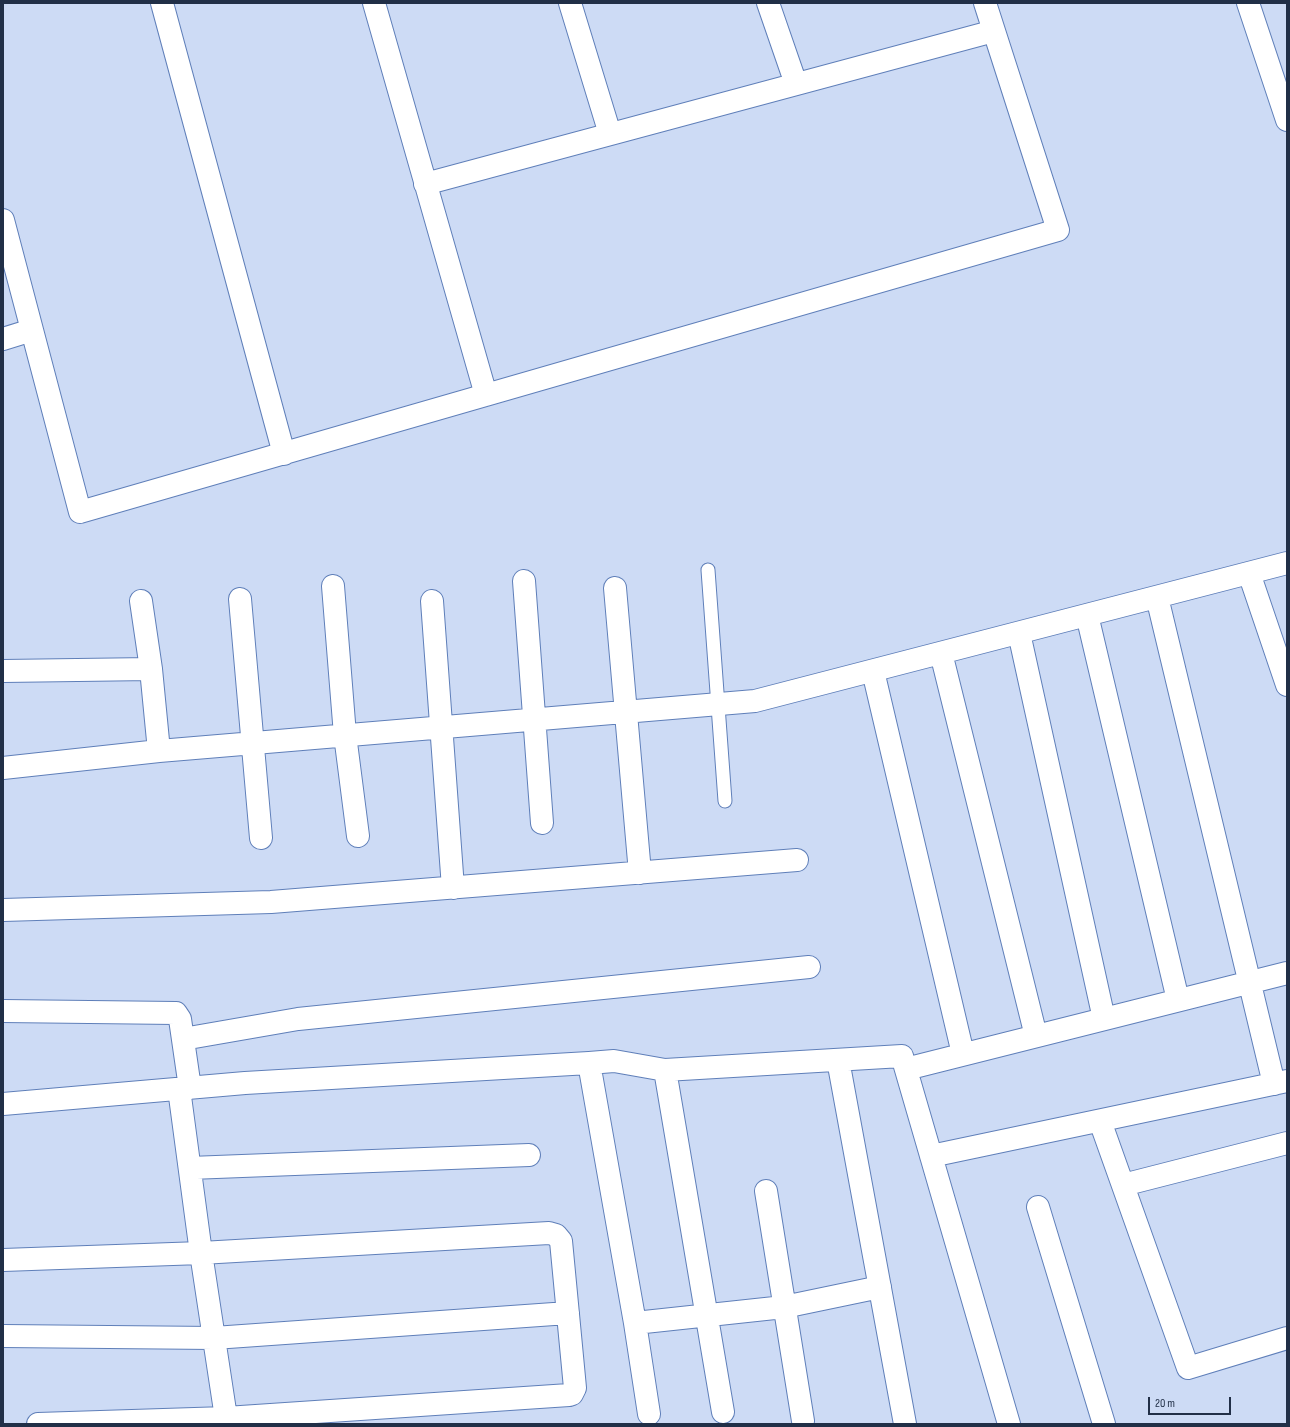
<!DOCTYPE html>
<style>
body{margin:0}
#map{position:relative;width:1290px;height:1427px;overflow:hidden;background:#cddbf5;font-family:"Sofia Sans Condensed",sans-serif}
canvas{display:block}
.frame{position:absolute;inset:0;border:4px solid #212f47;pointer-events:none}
.scale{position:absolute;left:1148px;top:1397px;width:83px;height:18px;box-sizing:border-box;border:2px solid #212f47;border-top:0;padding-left:5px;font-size:12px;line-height:14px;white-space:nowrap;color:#212f47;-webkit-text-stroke:3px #cddbf5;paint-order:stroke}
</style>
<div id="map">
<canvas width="1290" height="1427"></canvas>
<div class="frame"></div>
<div class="scale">20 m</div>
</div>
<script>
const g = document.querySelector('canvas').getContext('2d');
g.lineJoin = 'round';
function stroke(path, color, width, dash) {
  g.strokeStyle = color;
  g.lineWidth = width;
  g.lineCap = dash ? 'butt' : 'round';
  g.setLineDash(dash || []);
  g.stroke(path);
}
const service = new Path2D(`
 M 708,570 L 725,801`);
const minor = new Path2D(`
 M 162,3 L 284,454
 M 374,3 L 486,395
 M 570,3 L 610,134
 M 768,3 L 796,84
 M 1248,3 L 1287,120
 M 425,184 L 994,31
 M 3,220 L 80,512 L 1058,230 L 985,3
 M 3,339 L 32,330
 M 1249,573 L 1287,685
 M 524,581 L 542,823
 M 333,586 L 345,735 L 358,836
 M 615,588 L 640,873
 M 1157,597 L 1274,1084
 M 240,599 L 261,838
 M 141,601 L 151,669 L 159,751
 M 432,601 L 453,888
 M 1087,615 L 1178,1000
 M 1019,633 L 1104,1019
 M 941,653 L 1036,1036
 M 3,671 L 151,669
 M 873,671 L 963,1054
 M 3,768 L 159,751 L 755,701 L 1287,563
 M 3,910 L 271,902 L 797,860
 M 3,1011 L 176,1013 L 180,1019 L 190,1088
 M 183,1039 L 298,1019 L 809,967
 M 838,1060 L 905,1424
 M 589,1063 L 635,1323 L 649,1414
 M 906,1069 L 1287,973
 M 665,1070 L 723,1412
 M 179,1089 L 201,1253 L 227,1424
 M 3,1104 L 245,1083 L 589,1063 L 614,1061 L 665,1070 L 902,1056 L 1009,1424
 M 1100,1121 L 1188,1368 L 1287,1338
 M 931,1156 L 1287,1081
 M 190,1168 L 529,1155
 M 1123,1185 L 1287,1143
 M 766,1191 L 803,1421
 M 1038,1207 L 1104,1424
 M 3,1260 L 201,1253 L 549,1233 L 556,1235 L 561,1241 L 575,1388 L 572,1394 L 569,1395 L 226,1418 L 38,1424
 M 635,1323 L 784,1307 L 880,1287
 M 3,1336 L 214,1338 L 568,1313`);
stroke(service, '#5f7fb9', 15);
stroke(minor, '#5f7fb9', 24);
stroke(service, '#fff', 13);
stroke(minor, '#fff', 22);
</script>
